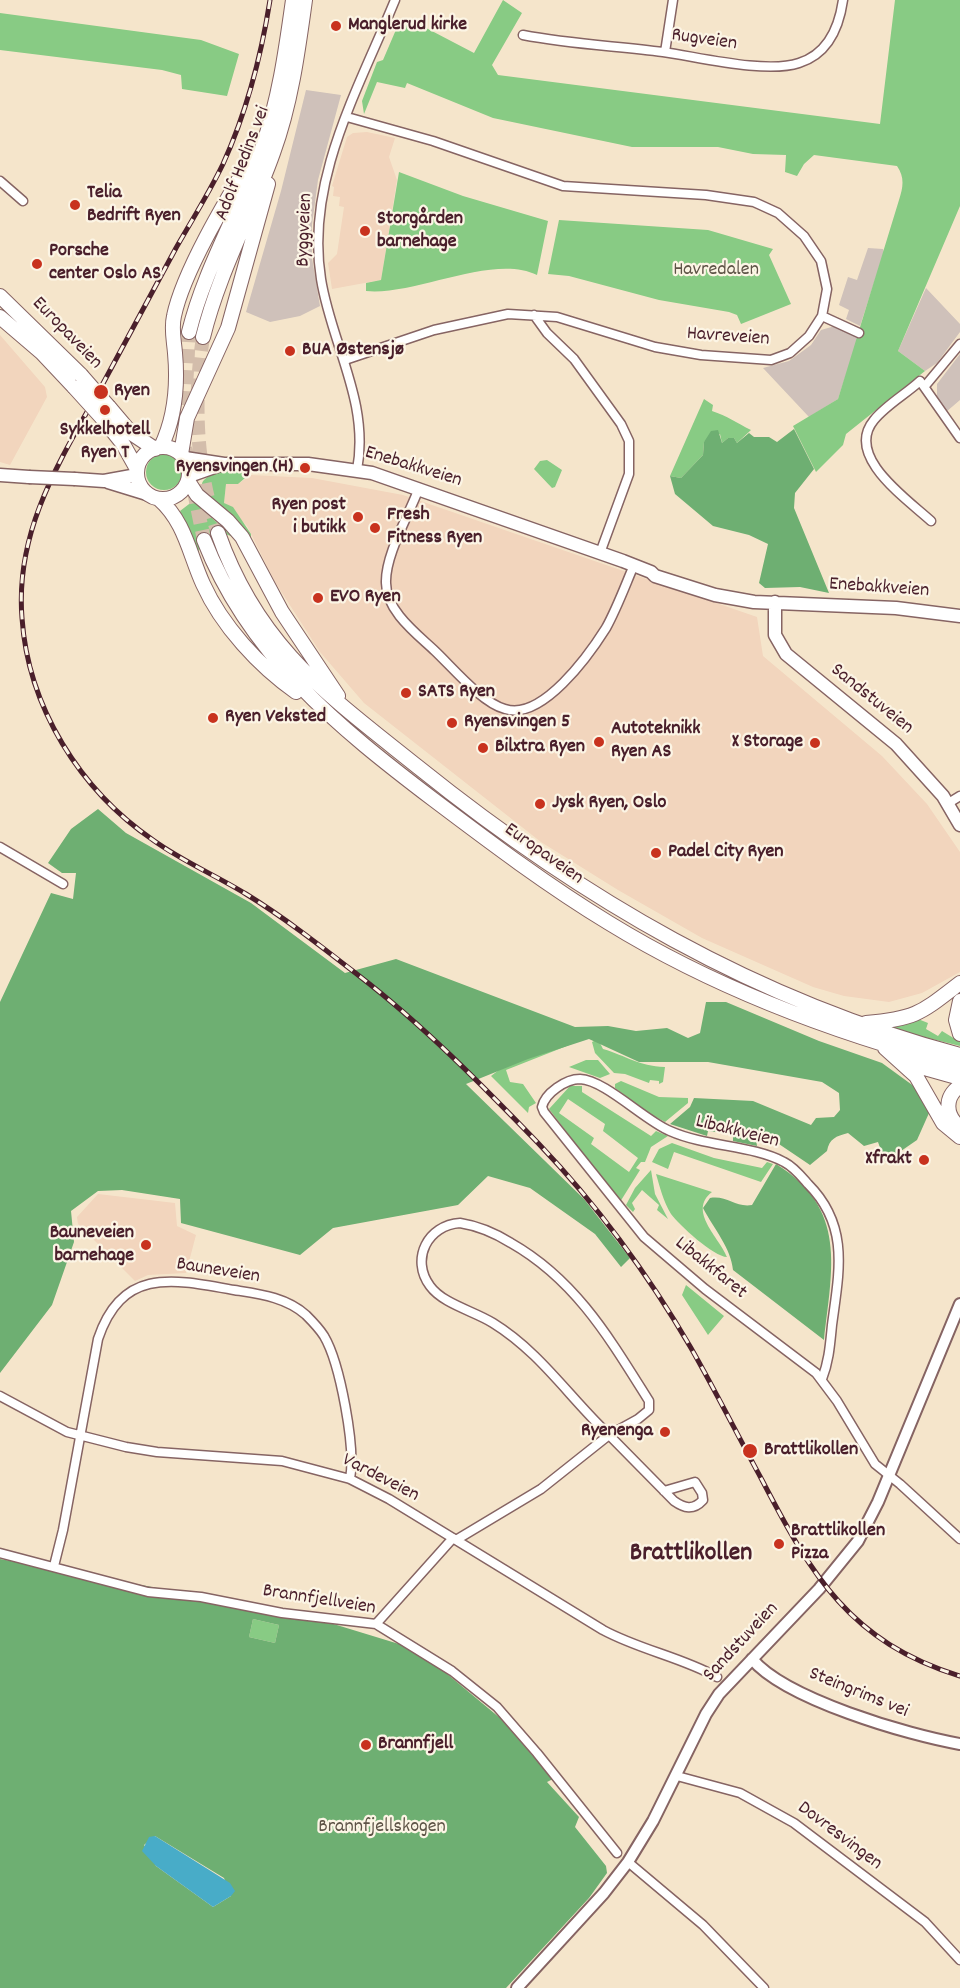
<!DOCTYPE html>
<meta charset="utf-8">
<style>
body{margin:0}
canvas{display:block;background:#f5e5cb}
</style>
<canvas width="960" height="1988"></canvas>
<script>
const g = document.querySelector('canvas').getContext('2d');
g.lineJoin = 'round';
function paint(path, color) {
  g.fillStyle = color;
  g.fill(path, 'evenodd');
}
function stroke(path, color, width, dash) {
  g.strokeStyle = color;
  g.lineWidth = width;
  g.lineCap = dash ? 'butt' : 'round';
  g.setLineDash(dash || []);
  g.stroke(path);
}
function write(font, color, halo, rows, align = 'center') {
  g.font = font + ' Dekko,sans-serif';
  g.lineWidth = 4.5;
  g.setLineDash([]);
  g.textBaseline = 'middle';
  g.strokeStyle = halo;
  g.fillStyle = color;
  for (const [text, x, y, turn = 0] of rows) {
    g.save();
    g.translate(x, y);
    g.rotate((+turn || 0) * Math.PI / 180);
    g.textAlign = isNaN(turn) ? turn : align;
    if (halo) g.strokeText(text, 0, 0);
    g.fillText(text, 0, 0);
    g.restore();
  }
}
paint(new Path2D(`
 M 367,132 L 395,138 L 389,157 L 397,180 L 381,280 L 332,289 L 328,263 L 337,254 L 344,207 L 339,206 L 340,197 L 333,196 L 334,187 L 332,186 L 347,137 L 353,133 Z
 M 0,335 L 45,387 L 47,397 L 10,465 L 0,462 Z
 M 251,475 L 312,478 L 403,495 L 757,617 L 763,656 L 882,756 L 927,804 L 960,852 L 960,972 L 922,993 L 889,1002 L 844,996 L 813,987 L 702,938 L 618,890 L 541,842 L 364,703 L 320,652 L 275,582 L 247,526 L 224,503 L 226,484 L 238,484 Z
 M 98,1194 L 175,1203 L 177,1226 L 196,1235 L 186,1273 L 148,1275 L 135,1281 L 78,1224 L 77,1217 Z`), '#f2d5bd');
paint(new Path2D(`
 M 306,90 L 341,95 L 318,180 L 312,225 L 312,258 L 320,306 L 300,316 L 270,322 L 246,312 L 281,191 Z
 M 868,248 L 883,249 L 884,252 L 860,326 L 846,319 L 849,310 L 839,305 L 848,277 L 857,280 Z
 M 926,288 L 960,324 L 960,332 L 937,363 L 925,371 L 898,351 Z
 M 835,326 L 858,338 L 838,399 L 809,417 L 763,368 L 789,361 L 811,345 L 821,330 Z
 M 960,354 L 960,400 L 946,412 L 937,396 L 937,384 Z`), '#cfc1ba');
paint(new Path2D(`
 M 503,0 L 522,13 L 492,65 L 498,75 L 880,124 L 895,0 L 960,0 L 960,206 L 898,351 L 925,371 L 846,434 L 843,445 L 816,472 L 793,426 L 838,399 L 899,200 C 903,187 905,178 897,166 L 814,155 L 804,164 L 797,176 L 785,172 L 786,155 L 753,154 L 718,147 L 632,147 L 493,118 L 407,83 L 405,88 L 377,82 L 364,114 L 362,101 L 377,62 L 383,60 L 398,25 L 403,26 L 407,18 L 474,53 Z
 M 0,13 L 201,40 L 239,54 L 227,96 L 182,89 L 181,75 L 162,70 L 0,50 Z
 M 399,172 L 463,196 L 548,221 L 537,275 C 493,253 415,296 366,291 L 366,283 L 381,280 Z
 M 559,220 L 708,230 L 773,249 L 769,255 L 791,304 L 741,324 L 737,315 L 729,312 L 659,300 L 569,276 L 548,274 Z
 M 704,399 L 713,405 L 712,411 C 727,416 737,423 751,430 L 737,443 L 734,438 L 728,438 L 722,443 L 720,434 L 704,442 L 703,455 L 681,478 L 670,476 Z
 M146 472a18 18 0 1 1 36 0a18 18 0 1 1-36 0Z
 M 547,460 L 562,470 L 555,487 L 552,488 L 534,469 L 540,461 Z
 M 228,469 L 246,469 L 251,473 L 238,484 L 226,484 L 224,503 L 233,507 L 251,534 L 251,538 C 244,529 237,520 229,512 C 208,494 181,482 228,469 Z
 M 193,501 L 234,538 C 217,527 200,535 198,555 L 180,511 Z
 M 918,1019 L 928,1023 L 926,1029 L 938,1036 L 942,1031 L 960,1042 L 960,1046 L 888,1028 L 888,1025 Z
 M 592,1036 L 506,1070 L 510,1082 L 523,1084 L 536,1103 L 529,1107 L 528,1113 L 491,1076 L 504,1066 Z
 M 598,1039 L 603,1049 C 627,1056 638,1066 665,1067 L 663,1082 L 659,1084 L 659,1081 L 650,1080 L 649,1083 L 625,1074 L 614,1073 L 595,1053 L 592,1042 Z
 M 586,1060 L 598,1060 L 610,1074 L 600,1078 L 569,1067 Z
 M 621,1081 L 659,1097 L 688,1098 L 688,1103 L 665,1122 L 647,1112 L 615,1088 L 615,1084 Z
 M 570,1086 L 582,1086 L 582,1092 L 651,1136 L 656,1131 L 668,1136 L 651,1147 L 645,1162 L 641,1162 L 636,1168 L 640,1170 L 620,1202 L 549,1109 ZM 568,1099 L 605,1124 L 603,1131 L 638,1158 L 629,1172 L 591,1144 L 594,1138 L 559,1113 Z
 M 672,1143 L 714,1158 L 762,1168 L 767,1162 L 773,1164 L 761,1182 L 674,1152 L 668,1169 L 652,1162 L 659,1149 Z
 M 651,1170 L 655,1194 L 668,1219 L 657,1210 L 659,1205 L 642,1190 L 632,1203 L 635,1209 L 633,1212 L 626,1205 L 635,1188 Z
 M 656,1174 L 712,1192 C 687,1211 720,1238 727,1257 C 714,1257 679,1225 671,1214 C 663,1201 660,1187 656,1174 Z
 M 686,1285 L 724,1316 L 708,1335 L 682,1295 Z
 M 253,1619 L 279,1625 L 275,1643 L 249,1637 Z`), '#88cb84');
paint(new Path2D(`
 M 794,429 L 814,469 L 795,493 L 794,508 L 829,593 L 800,587 L 765,588 L 759,583 L 768,544 L 749,535 L 713,526 L 675,494 L 670,476 L 681,478 L 703,455 L 704,442 L 711,431 L 718,430 L 722,443 L 728,438 L 734,438 L 737,443 L 749,433 L 754,437 L 769,437 L 777,442 Z
 M 98,809 L 126,833 L 251,903 L 345,973 L 396,959 L 575,1027 L 608,1026 L 636,1031 L 667,1028 L 688,1038 L 700,1033 L 706,1002 L 726,1002 L 819,1041 L 882,1063 L 915,1087 L 929,1113 L 917,1140 L 885,1162 L 878,1142 L 864,1146 L 848,1133 C 836,1136 829,1139 827,1151 L 810,1165 L 773,1140 L 768,1133 L 755,1134 L 757,1146 L 733,1141 L 733,1134 L 708,1131 L 707,1136 L 670,1124 L 690,1107 L 694,1098 L 753,1101 L 811,1125 L 816,1118 L 834,1117 L 840,1110 L 839,1093 L 822,1082 L 708,1062 L 639,1062 L 589,1039 L 528,1059 L 466,1084 L 584,1199 L 630,1258 L 621,1267 L 595,1234 L 530,1188 L 488,1176 L 458,1205 L 333,1228 L 300,1255 L 181,1223 L 180,1199 L 122,1190 L 98,1191 L 71,1211 L 74,1242 L 52,1305 L 0,1373 L 0,1002 L 51,893 L 73,899 L 76,873 L 62,873 L 48,863 L 71,829 Z
 M 776,1164 C 848,1209 832,1268 824,1340 L 733,1270 C 731,1248 714,1229 703,1208 L 710,1198 C 727,1195 736,1208 752,1205 Z
 M 0,1559 L 304,1615 L 399,1644 L 446,1673 L 500,1718 L 553,1779 L 547,1782 L 579,1817 L 575,1827 L 606,1866 L 607,1873 L 589,1898 L 506,1988 L 0,1988 ZM 253,1619 L 279,1625 L 275,1643 L 249,1637 ZM 155,1836 L 224,1878 L 231,1896 L 213,1907 L 156,1866 L 144,1845 Z`), '#6eaf72');
paint(new Path2D(`
 M 155,1836 L 230,1883 L 235,1891 L 231,1896 L 213,1907 L 156,1866 L 142,1851 L 149,1837 Z`), '#48acc8');
stroke(new Path2D(`
 M 203,337 C 193,404 196,469 218,533
 M 184,426 L 189,332
 M 185,448 L 204,540`), '#d3bdab', 14, [14, 7]);
const minor = new Path2D(`
 M 523,35 C 569,44 617,46 663,52 C 699,57 766,74 799,63 C 828,54 839,28 843,0
 M 665,52 L 673,0
 M 0,181 L 23,201
 M 534,315 L 547,333 L 574,359 L 621,424 L 629,441 L 629,474 L 600,553
 M 822,316 L 859,333
 M 345,360 L 434,330 L 508,314 L 557,317 L 655,347 L 701,355 L 771,360 L 790,353 L 809,336 L 822,316 L 827,289 L 821,261 L 804,236 L 778,213 L 754,202 L 706,195 L 563,186 L 433,141 L 347,117
 M 925,386 L 960,344
 M 357,470 C 370,402 331,343 321,279 C 305,181 359,88 395,0
 M 419,488 C 409,515 385,555 386,583 C 386,611 417,634 435,651 C 453,668 482,703 505,709 C 542,721 589,655 606,628 C 617,608 625,586 634,565
 M 931,521 C 907,499 844,456 874,420 C 886,405 906,394 920,381 L 960,438
 M 947,804 L 960,796
 M 0,847 L 63,884
 M 460,1223 C 479,1226 495,1233 511,1243 C 576,1280 610,1339 649,1401 L 649,1410 L 638,1419 L 609,1435 C 569,1397 540,1352 493,1323 C 474,1311 443,1304 430,1286 C 410,1259 428,1225 460,1223 Z
 M 822,1379 C 829,1361 830,1345 832,1325 C 839,1272 850,1226 808,1184 C 801,1176 794,1167 784,1162 C 752,1145 706,1147 670,1131 C 644,1120 605,1080 580,1079 C 566,1079 545,1093 542,1107 L 544,1112 L 644,1237 L 705,1289 L 816,1373 L 837,1401 L 875,1464 L 900,1484 L 960,1539
 M 0,1396 L 67,1432 L 126,1447 L 157,1452 L 282,1461 L 350,1479 L 389,1499 L 603,1630 C 640,1650 681,1657 717,1677
 M 456,1540 L 541,1489 L 609,1435 L 674,1501 C 684,1508 693,1511 703,1500 L 702,1493 L 695,1482 L 664,1491
 M 0,1553 L 148,1592 L 201,1597 L 282,1613 L 376,1624 L 452,1671 L 497,1707 L 537,1753 L 617,1853
 M 54,1566 L 63,1530 L 98,1339 C 122,1267 173,1279 234,1290 C 259,1294 286,1297 306,1315 C 312,1321 319,1328 324,1336 C 340,1363 356,1448 350,1479
 M 376,1624 L 453,1538
 M 677,1776 L 740,1793 L 794,1823 L 925,1922 L 960,1960
 M 628,1862 L 703,1925 L 764,1988`);
const tertiary = new Path2D(`
 M 752,1659 C 785,1699 908,1735 960,1744
 M 517,1988 L 604,1893 L 628,1862 L 653,1821 L 706,1714 L 719,1694 L 819,1589 L 858,1541 L 878,1502 L 960,1304`);
const secondary = new Path2D(`
 M 185,458 L 224,464 L 308,464 L 372,473 L 623,561 L 651,572 L 655,576 L 715,595 L 754,602 L 896,608 L 960,616
 M 0,475 L 29,477
 M 189,476 L 223,464
 M 75,479 L 104,481 L 137,475
 M 108,482 L 147,494
 M 775,602 L 775,635 L 786,654 L 896,744 L 943,796 L 960,825`);
const trunk = new Path2D(`
 M 0,296 L 81,375
 M 0,317 L 42,353 L 74,387
 M 189,332 C 205,267 240,211 262,148 C 279,101 286,50 293,0
 M 203,337 C 219,272 251,215 273,153 C 291,104 298,51 305,0
 M 109,407 L 131,433 L 155,449
 M 103,419 L 123,444 L 137,469
 M137 473a26 26 0 1 1 52 0a26 26 0 1 1-52 0Z
 M 161,447 C 175,418 178,386 175,353 C 174,340 171,329 174,316 C 183,272 227,199 251,159
 M 181,454 L 187,418 L 228,328 L 268,184
 M 188,481 L 197,495 L 228,521 L 242,537 L 282,612 L 338,696
 M 159,499 C 185,522 189,553 203,584 C 222,626 259,666 296,692
 M 218,533 C 258,647 328,695 418,767 C 581,898 756,1001 960,1055
 M 204,540 C 249,655 338,727 434,800 C 491,843 548,886 609,923 C 718,990 837,1034 960,1066
 M 960,1001 L 956,1020 L 960,1034
 M 866,1023 C 916,1019 921,1013 960,983
 M 885,1048 L 916,1076 L 943,1123 L 960,1137
 M 903,1062 L 960,1078
 M 960,1086 C 944,1097 945,1116 960,1127`);
stroke(minor, '#866463', 11);
stroke(tertiary, '#866463', 14);
stroke(secondary, '#866463', 15);
stroke(trunk, '#866463', 16);
stroke(minor, '#fff', 8);
stroke(tertiary, '#fff', 10);
stroke(secondary, '#fff', 12);
stroke(trunk, '#fff', 14);
const rail = new Path2D(`
 M 270,0 C 261,57 247,111 223,164 C 209,193 192,220 176,248 C 151,295 125,342 100,389 C 59,462 15,531 22,618 C 28,707 80,790 153,840 C 182,861 215,875 246,894 C 285,918 322,947 358,975 C 423,1025 481,1084 538,1143 C 597,1205 648,1274 691,1348 C 716,1392 738,1436 762,1480 C 812,1576 850,1642 960,1676`);
stroke(rail, '#4a1f2b', 5);
stroke(rail, '#fcf5e5', 3, [9]);
const secondaryBridge = new Path2D(`
 M 29,477 L 75,479`);
const trunkBridge = new Path2D(`
 M 81,375 L 109,407
 M 74,387 L 103,419`);
stroke(secondaryBridge, '#866463', 15, []);
stroke(trunkBridge, '#866463', 16, []);
stroke(secondaryBridge, '#fff', 12);
stroke(trunkBridge, '#fff', 14);
for (const [x, y, r, color] of [
 [336,26,6,"#c8321e"],
 [75,205,6,"#c8321e"],
 [365,231,6,"#c8321e"],
 [37,264,6,"#c8321e"],
 [290,351,6,"#c8321e"],
 [101,392,8,"#c8321e"],
 [105,410,6,"#c8321e"],
 [305,468,6,"#c8321e"],
 [358,517,6,"#c8321e"],
 [375,528,6,"#c8321e"],
 [318,598,6,"#c8321e"],
 [406,693,6,"#c8321e"],
 [213,718,6,"#c8321e"],
 [452,723,6,"#c8321e"],
 [599,742,6,"#c8321e"],
 [815,743,6,"#c8321e"],
 [483,748,6,"#c8321e"],
 [540,804,6,"#c8321e"],
 [656,853,6,"#c8321e"],
 [924,1160,6,"#c8321e"],
 [146,1245,6,"#c8321e"],
 [665,1432,6,"#c8321e"],
 [750,1451,8,"#c8321e"],
 [779,1544,6,"#c8321e"],
 [366,1745,6,"#c8321e"]
]) {
  const dot = new Path2D();
  dot.arc(x, y, r, 0, 2 * Math.PI);
  g.fillStyle = color;
  g.fill(dot);
  stroke(dot, '#fcf5e5', 2);
}
write('bold 20px', '#4a1f2b', '#fcf5e5', [
 ["Manglerud kirke",348,26],
 ["Telia",87,194],
 ["Bedrift Ryen",87,217],
 ["Storgården",377,220],
 ["barnehage",377,243],
 ["Porsche",49,252],
 ["center Oslo AS",49,275],
 ["BUA Østensjø",302,351],
 ["Ryen",114,392],
 ["Sykkelhotell",105,431,"center"],
 ["Ryen T",105,454,"center"],
 ["Ryensvingen (H)",293,468,"right"],
 ["Ryen post",346,506,"right"],
 ["i butikk",346,529,"right"],
 ["Fresh",387,516],
 ["Fitness Ryen",387,539],
 ["EVO Ryen",330,598],
 ["SATS Ryen",418,693],
 ["Ryen Veksted",225,718],
 ["Ryensvingen 5",464,723],
 ["Autoteknikk",611,730],
 ["Ryen AS",611,753],
 ["X Storage",803,743,"right"],
 ["Bilxtra Ryen",495,748],
 ["Jysk Ryen, Oslo",552,804],
 ["Padel City Ryen",668,853],
 ["Xfrakt",912,1160,"right"],
 ["Bauneveien",134,1234,"right"],
 ["barnehage",134,1257,"right"],
 ["Ryenenga",653,1432,"right"],
 ["Brattlikollen",764,1451],
 ["Brattlikollen",791,1532],
 ["Pizza",791,1555],
 ["Brannfjell",378,1745]
], 'left');
write('20px', '#4a1f2b', '#fcf5e5', [
 ["Rugveien",704,41,8],
 ["Adolf Hedins vei",244,164,-69],
 ["Byggveien",306,230,-88],
 ["Europaveien",66,334,46],
 ["Havreveien",728,338,4],
 ["Enebakkveien",413,468,17],
 ["Enebakkveien",879,589,4],
 ["Sandstuveien",871,700,39],
 ["Europaveien",543,855,35],
 ["Libakkveien",737,1133,14],
 ["Libakkfaret",710,1269,39],
 ["Bauneveien",218,1272,9],
 ["Vardeveien",380,1479,27],
 ["Brannfjellveien",319,1601,9],
 ["Sandstuveien",742,1643,-47],
 ["Steingrims vei",858,1694,22],
 ["Dovresvingen",839,1837,37]
]);
write('20px', '#5d5346', '#fcf5e5', [
 ["Havredalen",716,271],
 ["Brannfjellskogen",382,1828]
]);
write('bold 26px', '#4a1f2b', '#fcf5e5', [
 ["Brattlikollen",691,1555]
]);
</script>
